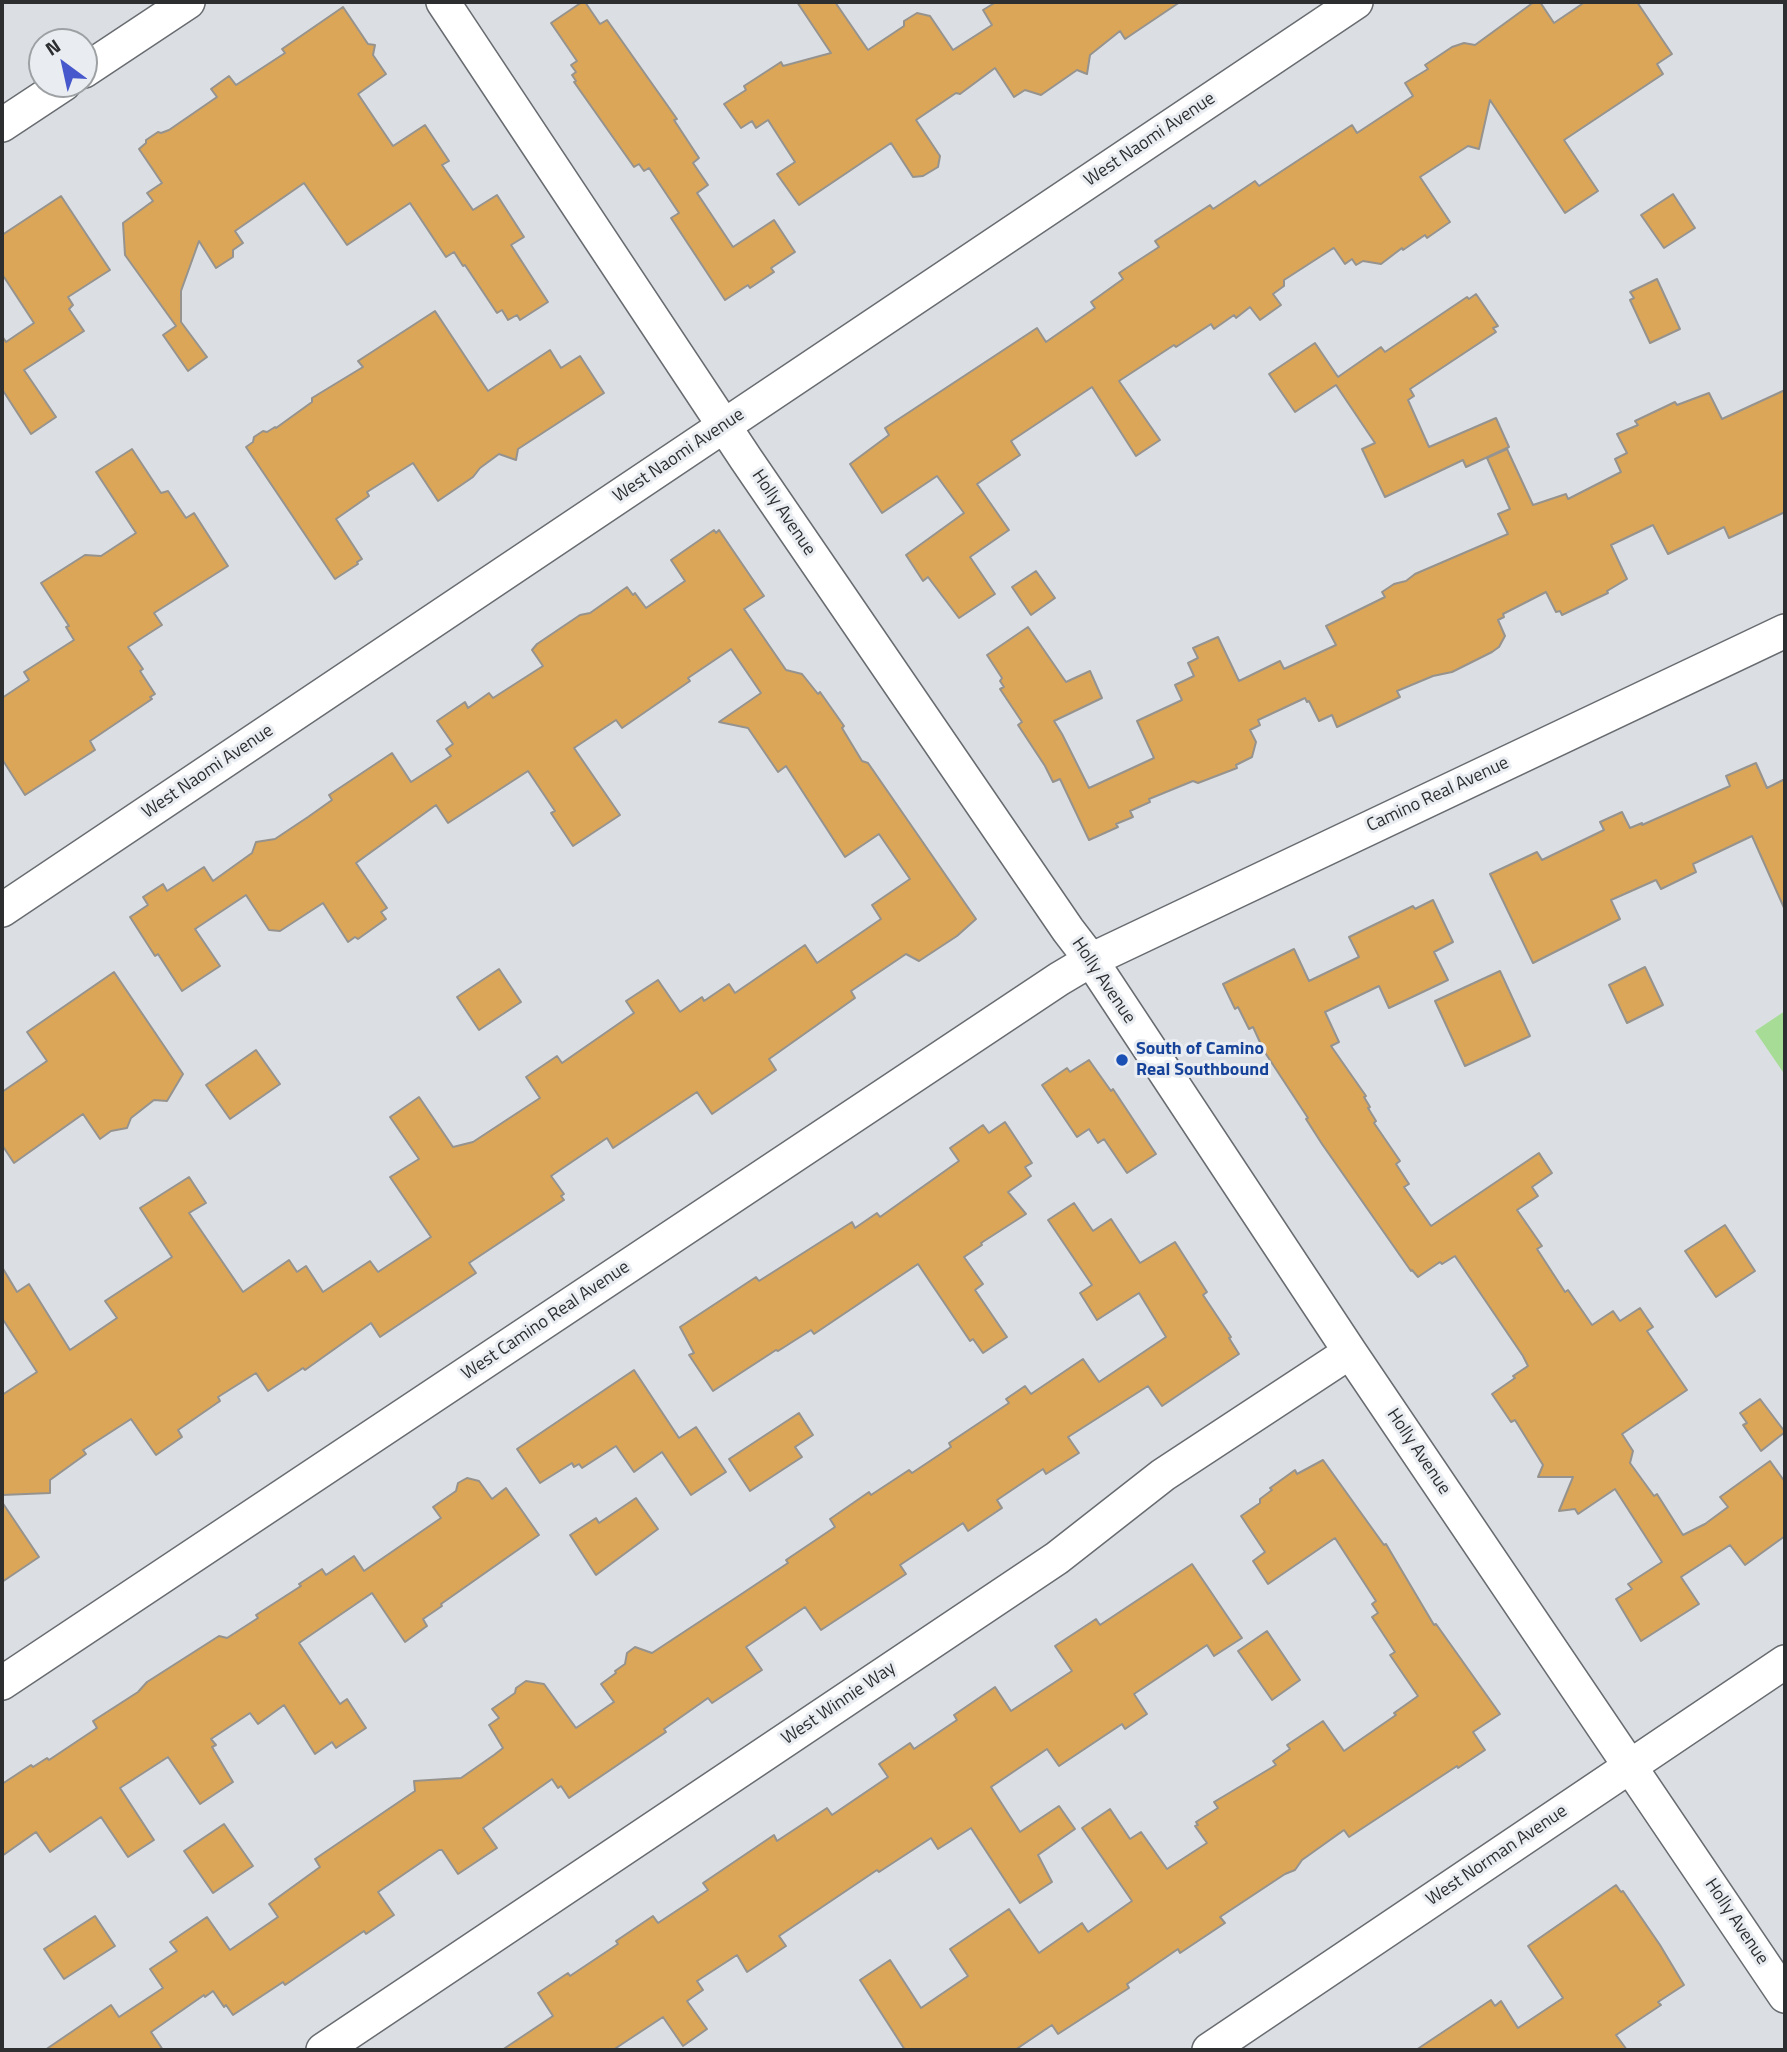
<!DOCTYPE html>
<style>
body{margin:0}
#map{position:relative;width:1787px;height:2052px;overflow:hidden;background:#dbdfe4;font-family:"Titillium Web",sans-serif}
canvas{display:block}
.frame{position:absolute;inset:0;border:4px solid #2d2e30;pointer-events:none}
.north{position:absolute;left:28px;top:28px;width:70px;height:70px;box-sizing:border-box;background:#e9edf1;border:2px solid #9ea1a4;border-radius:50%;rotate:327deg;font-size:19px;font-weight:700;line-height:28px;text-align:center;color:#2d2e30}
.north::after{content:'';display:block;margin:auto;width:24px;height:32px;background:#4658cc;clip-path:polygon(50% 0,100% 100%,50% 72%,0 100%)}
</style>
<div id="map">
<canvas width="1787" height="2052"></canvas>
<div class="frame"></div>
<div class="north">N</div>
</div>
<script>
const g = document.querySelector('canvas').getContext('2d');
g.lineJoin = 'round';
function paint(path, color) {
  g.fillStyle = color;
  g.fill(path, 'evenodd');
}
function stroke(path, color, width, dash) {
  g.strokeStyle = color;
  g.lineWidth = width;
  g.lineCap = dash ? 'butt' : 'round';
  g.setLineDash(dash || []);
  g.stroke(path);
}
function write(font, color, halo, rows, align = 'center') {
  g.font = font + ' "Titillium Web",sans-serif';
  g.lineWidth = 6;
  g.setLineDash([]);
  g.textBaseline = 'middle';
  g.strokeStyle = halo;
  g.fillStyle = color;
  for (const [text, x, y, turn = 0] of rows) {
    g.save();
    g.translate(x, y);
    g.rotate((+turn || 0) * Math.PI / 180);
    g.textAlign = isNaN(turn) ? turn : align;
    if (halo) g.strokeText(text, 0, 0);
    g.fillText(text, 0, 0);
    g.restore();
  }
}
paint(new Path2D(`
 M 1785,1011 L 1785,1075 L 1755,1031 Z`), '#a7dc97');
const building = new Path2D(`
 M 582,2 L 585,2 L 600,24 L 607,20 L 677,119 L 674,120 L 699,158 L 693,163 L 708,185 L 697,193 L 733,247 L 774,220 L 795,252 L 771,268 L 774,272 L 750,288 L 748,285 L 725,300 L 671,218 L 679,213 L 649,168 L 644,171 L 639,164 L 634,167 L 574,82 L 576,81 L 572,75 L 576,72 L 571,65 L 577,61 L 551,23 Z
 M 797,2 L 835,2 L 868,50 L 904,26 L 904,21 L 917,13 L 930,16 L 953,50 L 992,25 L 983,10 L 996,2 L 1180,2 L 1125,39 L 1120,31 L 1090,55 L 1087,74 L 1077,70 L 1041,95 L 1025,90 L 1014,97 L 995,68 L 960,94 L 956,93 L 916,120 L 940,156 L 938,167 L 923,176 L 913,177 L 891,143 L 799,205 L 777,174 L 795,162 L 768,120 L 756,128 L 752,121 L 741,128 L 724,104 L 746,90 L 744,86 L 781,62 L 783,66 L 831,53 Z
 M 1534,2 L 1540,2 L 1554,23 L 1585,2 L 1637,2 L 1672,54 L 1657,64 L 1663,74 L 1564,140 L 1598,191 L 1565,213 L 1490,100 L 1479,149 L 1468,146 L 1420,177 L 1450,222 L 1427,238 L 1425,235 L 1403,250 L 1402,248 L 1381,264 L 1363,261 L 1356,265 L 1352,259 L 1345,264 L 1334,248 L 1332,249 L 1284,280 L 1284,286 L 1273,294 L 1281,305 L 1260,320 L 1250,307 L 1236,318 L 1234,315 L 1214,329 L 1211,324 L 1176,347 L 1174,345 L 1119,381 L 1160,440 L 1136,456 L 1092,387 L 1011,441 L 1020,455 L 977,484 L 1009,530 L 970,557 L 995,594 L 959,618 L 928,577 L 923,581 L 906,555 L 964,513 L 937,476 L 882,513 L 850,464 L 889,435 L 885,428 L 1037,328 L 1046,342 L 1095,308 L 1091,302 L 1123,279 L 1119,273 L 1159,247 L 1155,241 L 1210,205 L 1213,209 L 1255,181 L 1259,186 L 1352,125 L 1357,133 L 1413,96 L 1405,83 L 1428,69 L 1425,65 L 1452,47 L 1464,43 L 1475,45 Z
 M 343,7 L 368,44 L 375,45 L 373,55 L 386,74 L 358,94 L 393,146 L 425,125 L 449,161 L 442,165 L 473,210 L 497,195 L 524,237 L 511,245 L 548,302 L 520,320 L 517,315 L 508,320 L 502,310 L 497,313 L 465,265 L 463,266 L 454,252 L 446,257 L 410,203 L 347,245 L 304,183 L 235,231 L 243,243 L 233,250 L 233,257 L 216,268 L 199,241 L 181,291 L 181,322 L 207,357 L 188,371 L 163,335 L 176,326 L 125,255 L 123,223 L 153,201 L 147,193 L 162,183 L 139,149 L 146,143 L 146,140 L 158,132 L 161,133 L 169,130 L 217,97 L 211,89 L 229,76 L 236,85 L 285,53 L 282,49 Z
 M 1673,194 L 1695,228 L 1664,248 L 1641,215 Z
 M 61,196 L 110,270 L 68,297 L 73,305 L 69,309 L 84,331 L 24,370 L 56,417 L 31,434 L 2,389 L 2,336 L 6,342 L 34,323 L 2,274 L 2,235 Z
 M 1657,279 L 1680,329 L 1650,343 L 1630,300 L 1634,298 L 1630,292 Z
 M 1476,294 L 1498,326 L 1493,328 L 1496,332 L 1410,389 L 1414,396 L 1408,400 L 1429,447 L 1496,418 L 1509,447 L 1466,467 L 1463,460 L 1385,497 L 1362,449 L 1375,443 L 1336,385 L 1295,412 L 1269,374 L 1315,343 L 1338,377 L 1381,347 L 1385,352 L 1467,297 L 1469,299 Z
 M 435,311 L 488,391 L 550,350 L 561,368 L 580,356 L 604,393 L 518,449 L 516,460 L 499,454 L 480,468 L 473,477 L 438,501 L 413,463 L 367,492 L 369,496 L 336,519 L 362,559 L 357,562 L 358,564 L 335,579 L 246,447 L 253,442 L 254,437 L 263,431 L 267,432 L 275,427 L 276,428 L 312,402 L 312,398 L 363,367 L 358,361 Z
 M 1785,390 L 1785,512 L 1729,538 L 1724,527 L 1668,554 L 1653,525 L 1611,545 L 1627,579 L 1607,591 L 1608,593 L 1562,615 L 1560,611 L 1556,612 L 1546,592 L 1503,614 L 1504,617 L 1498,620 L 1505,636 L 1499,647 L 1492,652 L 1452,672 L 1433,676 L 1397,691 L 1400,697 L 1337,727 L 1332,715 L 1319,721 L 1309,701 L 1307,702 L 1305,698 L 1258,720 L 1260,725 L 1250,730 L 1256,742 L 1252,757 L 1236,765 L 1237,768 L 1198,783 L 1193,781 L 1149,799 L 1150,802 L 1130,811 L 1133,817 L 1116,824 L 1118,827 L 1089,840 L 1060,779 L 1053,782 L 1045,766 L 1018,725 L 1022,722 L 1000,689 L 1004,687 L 1000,681 L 1002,678 L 987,655 L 1028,627 L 1066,682 L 1090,671 L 1102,698 L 1054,721 L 1062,734 L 1089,788 L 1154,758 L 1137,721 L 1182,700 L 1175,685 L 1194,676 L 1188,663 L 1198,658 L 1193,648 L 1218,637 L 1239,681 L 1280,661 L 1284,669 L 1336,645 L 1326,626 L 1385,597 L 1382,592 L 1394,584 L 1406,581 L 1415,574 L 1508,534 L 1498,514 L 1510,509 L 1487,458 L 1507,449 L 1533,505 L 1566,494 L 1568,499 L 1621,472 L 1615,459 L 1627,453 L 1617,434 L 1638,425 L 1635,421 L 1675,402 L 1677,405 L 1709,393 L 1722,419 Z
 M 132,449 L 161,493 L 168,491 L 186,518 L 194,513 L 228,566 L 154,613 L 162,625 L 128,647 L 143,669 L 140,671 L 155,694 L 150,697 L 152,699 L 90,741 L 95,750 L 25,795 L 2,759 L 2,698 L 29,680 L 24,672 L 74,640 L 66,627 L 69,626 L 41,583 L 85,555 L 101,556 L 136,533 L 96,472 Z
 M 714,530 L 716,533 L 719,530 L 764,596 L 744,609 L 786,670 L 802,674 L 818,694 L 820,692 L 844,726 L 842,728 L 862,761 L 868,763 L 976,919 L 957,936 L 919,961 L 906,954 L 851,991 L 855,998 L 769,1059 L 776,1070 L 712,1114 L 697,1092 L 613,1148 L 607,1138 L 551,1176 L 564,1194 L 561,1196 L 564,1200 L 469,1263 L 476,1273 L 380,1337 L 371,1323 L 305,1370 L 303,1368 L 268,1391 L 256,1373 L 218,1397 L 220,1401 L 178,1430 L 182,1437 L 156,1455 L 131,1419 L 83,1450 L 86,1454 L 50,1480 L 50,1493 L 2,1495 L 2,1395 L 37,1372 L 2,1318 L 2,1267 L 17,1292 L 29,1284 L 70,1350 L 117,1318 L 105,1301 L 172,1257 L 140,1208 L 189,1177 L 206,1203 L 189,1213 L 243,1292 L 289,1260 L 297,1272 L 306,1266 L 323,1292 L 370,1261 L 378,1272 L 431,1237 L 390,1177 L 419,1159 L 390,1117 L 419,1097 L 453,1147 L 473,1142 L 540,1098 L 526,1077 L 557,1056 L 562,1063 L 634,1013 L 626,1001 L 658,980 L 680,1012 L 702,997 L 704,1001 L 729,984 L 735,993 L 805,945 L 817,963 L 881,919 L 872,905 L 910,879 L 879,834 L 845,857 L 786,766 L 778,772 L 748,728 L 719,722 L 761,693 L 731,649 L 688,678 L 690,681 L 622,728 L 616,720 L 574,748 L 620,815 L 573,846 L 551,813 L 555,811 L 528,771 L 448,823 L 436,805 L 356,863 L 387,908 L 381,912 L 386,919 L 358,939 L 355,937 L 348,942 L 323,903 L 280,931 L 269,930 L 246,895 L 195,929 L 220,966 L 182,991 L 158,954 L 155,956 L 130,917 L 148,905 L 143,897 L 163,884 L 167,891 L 204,867 L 213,881 L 252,853 L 256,842 L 275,839 L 308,817 L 332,800 L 329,795 L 392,753 L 411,782 L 451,756 L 446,749 L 453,744 L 437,721 L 465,702 L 468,708 L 489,693 L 493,698 L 543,666 L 532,650 L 537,644 L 580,615 L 590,613 L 627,587 L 633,595 L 635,593 L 646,608 L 685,581 L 671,560 Z
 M 1036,571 L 1055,598 L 1031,615 L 1012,587 Z
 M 1756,763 L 1767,788 L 1785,779 L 1785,910 L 1752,836 L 1693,864 L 1696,872 L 1661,889 L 1656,880 L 1611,900 L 1620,919 L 1533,963 L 1490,874 L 1537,852 L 1542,860 L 1604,830 L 1600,822 L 1622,812 L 1630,828 L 1642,823 L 1642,825 L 1730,786 L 1726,776 Z
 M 1433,900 L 1453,942 L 1434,952 L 1448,980 L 1389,1008 L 1379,986 L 1325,1012 L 1339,1042 L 1331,1046 L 1366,1096 L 1364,1097 L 1370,1107 L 1368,1108 L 1376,1121 L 1374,1123 L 1400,1161 L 1396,1164 L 1409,1184 L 1404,1187 L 1431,1226 L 1539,1153 L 1552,1173 L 1532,1187 L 1538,1196 L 1517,1210 L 1542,1246 L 1537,1249 L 1565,1292 L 1568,1290 L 1592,1325 L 1613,1311 L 1620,1321 L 1640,1308 L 1653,1327 L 1647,1331 L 1687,1390 L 1622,1434 L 1633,1451 L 1630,1463 L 1654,1496 L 1657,1494 L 1683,1535 L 1705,1524 L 1728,1507 L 1720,1497 L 1770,1461 L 1785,1482 L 1785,1536 L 1745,1565 L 1730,1545 L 1681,1577 L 1699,1604 L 1641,1641 L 1616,1599 L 1632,1589 L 1628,1584 L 1662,1562 L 1615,1489 L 1578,1514 L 1575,1509 L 1559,1511 L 1573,1477 L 1538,1477 L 1543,1465 L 1515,1420 L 1511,1422 L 1492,1394 L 1515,1378 L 1513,1376 L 1528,1366 L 1523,1356 L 1455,1256 L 1442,1264 L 1440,1262 L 1418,1277 L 1412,1270 L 1411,1271 L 1322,1144 L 1306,1119 L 1308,1118 L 1264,1051 L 1253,1027 L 1249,1029 L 1238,1007 L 1235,1009 L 1223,984 L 1294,949 L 1309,981 L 1359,957 L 1349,937 L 1413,906 L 1415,909 Z
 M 1645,967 L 1663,1005 L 1627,1023 L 1609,985 Z
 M 499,969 L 521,1002 L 479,1030 L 457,997 Z
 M 1500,971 L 1530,1036 L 1465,1066 L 1435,1001 Z
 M 114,972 L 183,1074 L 167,1101 L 154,1100 L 131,1118 L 127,1128 L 111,1131 L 100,1139 L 83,1114 L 14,1163 L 2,1145 L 2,1092 L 47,1061 L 27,1032 Z
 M 256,1050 L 280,1084 L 230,1119 L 206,1085 Z
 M 1089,1060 L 1111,1091 L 1113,1089 L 1156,1154 L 1127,1173 L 1104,1139 L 1098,1143 L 1089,1129 L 1077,1137 L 1042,1085 L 1067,1068 L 1070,1072 Z
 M 1005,1122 L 1032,1163 L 1025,1167 L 1031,1176 L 1008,1192 L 1026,1214 L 981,1243 L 982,1245 L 964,1257 L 983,1284 L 975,1290 L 1007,1337 L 983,1353 L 973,1339 L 970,1341 L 918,1264 L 814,1334 L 811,1330 L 778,1351 L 776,1350 L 713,1391 L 689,1355 L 694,1353 L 680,1327 L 756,1277 L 759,1281 L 852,1222 L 855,1228 L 877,1213 L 880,1217 L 959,1161 L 950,1148 L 983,1125 L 989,1133 Z
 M 1074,1203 L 1093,1231 L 1111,1219 L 1140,1263 L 1175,1242 L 1207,1292 L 1203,1295 L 1231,1337 L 1229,1338 L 1239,1354 L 1162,1406 L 1148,1386 L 1068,1437 L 1079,1453 L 1046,1474 L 1043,1469 L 997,1500 L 1002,1508 L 968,1531 L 963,1523 L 900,1565 L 906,1574 L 821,1630 L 805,1607 L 746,1647 L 762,1670 L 712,1703 L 708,1698 L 664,1729 L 666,1732 L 569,1798 L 561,1786 L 558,1788 L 552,1779 L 483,1828 L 497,1848 L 458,1874 L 442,1850 L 439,1850 L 378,1892 L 394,1915 L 366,1934 L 364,1931 L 285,1985 L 283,1982 L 233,2015 L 226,2005 L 224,2007 L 213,1991 L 205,1997 L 204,1995 L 151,2032 L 163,2050 L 45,2050 L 111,2005 L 119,2017 L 163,1988 L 150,1969 L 177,1951 L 170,1942 L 207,1917 L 230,1950 L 278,1917 L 269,1904 L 320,1867 L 315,1859 L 415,1791 L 414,1781 L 461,1778 L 494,1755 L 503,1748 L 489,1725 L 499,1718 L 492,1709 L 515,1693 L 516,1688 L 526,1681 L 544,1684 L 576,1728 L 614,1702 L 601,1684 L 616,1673 L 615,1671 L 625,1664 L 627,1653 L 635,1647 L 652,1653 L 740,1595 L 788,1563 L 786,1560 L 835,1527 L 830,1519 L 869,1492 L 871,1495 L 909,1470 L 912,1473 L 951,1447 L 949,1443 L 1009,1403 L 1006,1399 L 1025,1386 L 1031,1394 L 1083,1359 L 1099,1382 L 1166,1337 L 1139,1293 L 1097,1320 L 1080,1293 L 1092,1285 L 1048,1220 Z
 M 1725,1225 L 1755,1271 L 1716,1297 L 1685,1251 Z
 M 634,1370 L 679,1438 L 696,1427 L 726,1472 L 691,1495 L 662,1452 L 634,1472 L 616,1446 L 582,1468 L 579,1464 L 574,1467 L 572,1463 L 540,1483 L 517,1449 Z
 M 1760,1399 L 1785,1432 L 1761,1451 L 1743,1425 L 1747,1423 L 1740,1413 Z
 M 799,1413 L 813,1435 L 795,1447 L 802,1457 L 750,1491 L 729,1459 Z
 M 1323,1460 L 1384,1545 L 1386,1544 L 1434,1625 L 1436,1624 L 1500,1714 L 1473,1732 L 1485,1750 L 1458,1768 L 1457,1766 L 1349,1837 L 1344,1830 L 1302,1860 L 1295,1870 L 1285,1874 L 1220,1917 L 1225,1923 L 1180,1953 L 1178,1949 L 1127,1984 L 1129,1988 L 1058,2034 L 1052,2025 L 1015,2050 L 905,2050 L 860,1980 L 890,1960 L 921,2008 L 968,1976 L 950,1949 L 1009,1909 L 1039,1953 L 1082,1923 L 1088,1932 L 1132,1901 L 1082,1828 L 1110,1809 L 1130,1839 L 1141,1832 L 1167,1869 L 1207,1843 L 1195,1826 L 1198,1825 L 1196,1822 L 1218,1808 L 1214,1802 L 1276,1765 L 1273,1761 L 1290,1749 L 1287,1745 L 1323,1721 L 1344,1751 L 1396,1715 L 1394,1713 L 1418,1696 L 1390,1655 L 1395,1652 L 1372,1617 L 1378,1613 L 1372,1604 L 1376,1601 L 1335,1538 L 1268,1584 L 1253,1561 L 1265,1552 L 1241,1516 L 1260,1503 L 1260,1499 L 1272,1490 L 1270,1488 L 1295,1470 L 1297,1474 Z
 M 467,1478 L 479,1481 L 492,1499 L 506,1488 L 539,1535 L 441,1604 L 442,1606 L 423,1619 L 427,1626 L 405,1642 L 372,1593 L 299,1643 L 340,1704 L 347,1699 L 366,1728 L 336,1748 L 332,1742 L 315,1754 L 284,1705 L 258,1724 L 250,1713 L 211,1739 L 216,1745 L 212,1747 L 233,1782 L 200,1804 L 168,1757 L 120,1788 L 154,1840 L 128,1857 L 101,1817 L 50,1852 L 36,1832 L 2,1856 L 2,1784 L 31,1765 L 33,1767 L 47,1758 L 49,1760 L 97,1728 L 93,1721 L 138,1692 L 147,1682 L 219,1636 L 227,1638 L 258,1618 L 256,1615 L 301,1586 L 299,1584 L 322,1569 L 326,1575 L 354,1556 L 364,1571 L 441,1518 L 433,1507 L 456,1491 L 458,1483 Z
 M 636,1498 L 658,1529 L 596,1575 L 570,1535 L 596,1518 L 599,1523 Z
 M 2,1502 L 39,1557 L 2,1582 Z
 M 1192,1564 L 1242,1638 L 1214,1656 L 1207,1645 L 1134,1694 L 1147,1714 L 1125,1729 L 1122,1724 L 1059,1766 L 1047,1749 L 991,1787 L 1020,1832 L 1059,1806 L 1075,1829 L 1038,1855 L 1052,1882 L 1020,1903 L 971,1828 L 938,1849 L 931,1838 L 879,1872 L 877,1870 L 779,1936 L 786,1946 L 747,1972 L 737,1955 L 697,1981 L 703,1990 L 687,2001 L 707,2029 L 683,2046 L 663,2017 L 613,2050 L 502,2050 L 553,2016 L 538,1993 L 568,1973 L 570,1976 L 618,1944 L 616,1941 L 653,1916 L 658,1923 L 708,1890 L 703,1883 L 774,1835 L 777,1841 L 827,1808 L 832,1815 L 888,1777 L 879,1764 L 910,1743 L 914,1749 L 957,1720 L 954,1715 L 995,1687 L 1011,1711 L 1072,1671 L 1055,1646 L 1096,1619 L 1100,1625 Z
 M 1267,1631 L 1300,1680 L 1272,1700 L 1238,1651 Z
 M 224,1824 L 253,1866 L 213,1893 L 184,1851 Z
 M 1616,1885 L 1621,1892 L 1623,1891 L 1660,1945 L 1684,1985 L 1658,2002 L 1661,2005 L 1616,2035 L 1627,2050 L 1416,2050 L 1491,2000 L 1495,2006 L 1501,2001 L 1518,2028 L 1563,1998 L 1528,1946 Z
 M 95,1916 L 115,1946 L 64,1979 L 44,1949 Z`);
paint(building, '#dca658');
stroke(building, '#96938e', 2);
const minor = new Path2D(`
 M 443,2 L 746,459 L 1068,930 L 1091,960 L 1350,1352 L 1785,1996
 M 84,71 L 188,2
 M 2,125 L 64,84
 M 2,910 L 1356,2
 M 2,1683 L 1059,979 L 1091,960 L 1785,631
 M 323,2050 L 1057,1558 L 1163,1475 L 1350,1352
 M 1209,2050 L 1785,1662`);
stroke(minor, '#686c70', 36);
stroke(minor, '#fff', 33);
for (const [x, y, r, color] of [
 [1122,1060,7,"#1a4fb4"]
]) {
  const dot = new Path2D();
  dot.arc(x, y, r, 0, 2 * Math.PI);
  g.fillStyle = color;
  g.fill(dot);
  stroke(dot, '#e9edf1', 2.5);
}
write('18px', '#2d2e30', '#e9edf1', [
 ["West Naomi Avenue",1150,140,-34],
 ["West Naomi Avenue",679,456,-34],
 ["Holly Avenue",783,513,56],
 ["West Naomi Avenue",208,772,-34],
 ["Camino Real Avenue",1438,795,-25],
 ["Holly Avenue",1103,981,56],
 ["West Camino Real Avenue",546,1321,-34],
 ["Holly Avenue",1418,1452,56],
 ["West Winnie Way",839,1704,-34],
 ["West Norman Avenue",1497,1856,-34],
 ["Holly Avenue",1736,1922,56]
]);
write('bold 18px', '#164399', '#e9edf1', [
 ["South of Camino",1136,1050],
 ["Real Southbound",1136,1071]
], 'left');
</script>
